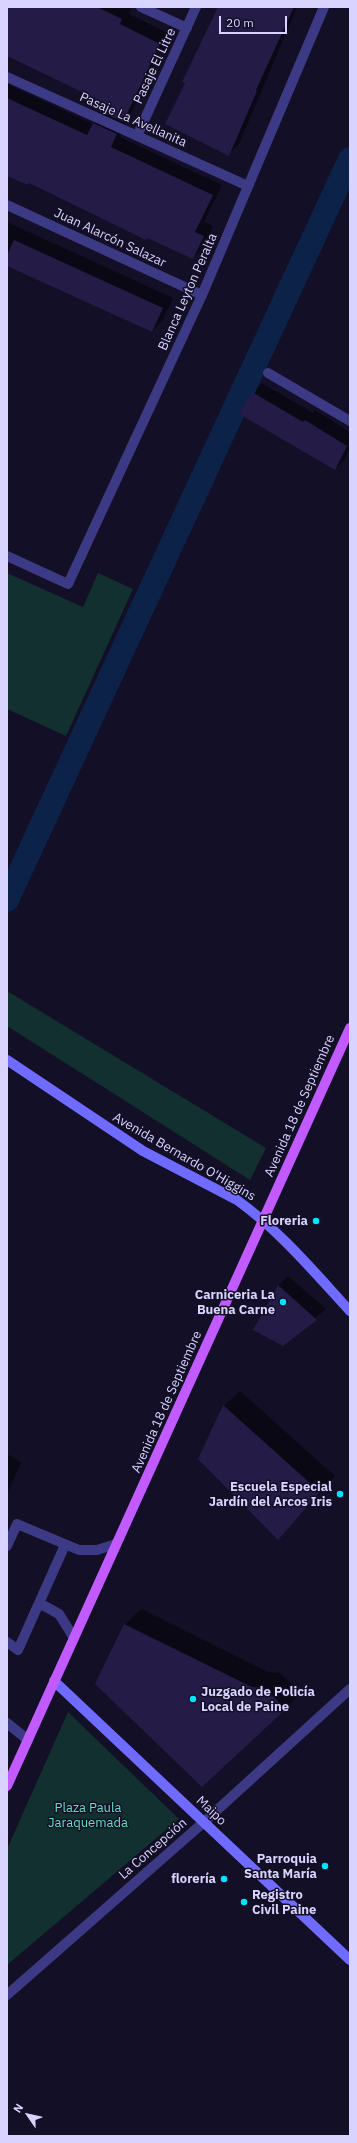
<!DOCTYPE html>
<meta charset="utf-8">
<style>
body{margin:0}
#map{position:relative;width:357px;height:2143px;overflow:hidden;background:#130f26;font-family:"IBM Plex Sans",sans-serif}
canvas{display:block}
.frame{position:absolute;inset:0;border:8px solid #d9d4ff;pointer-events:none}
.north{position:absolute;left:8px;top:2095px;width:40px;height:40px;-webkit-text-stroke:3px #130f26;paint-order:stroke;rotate:304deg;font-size:11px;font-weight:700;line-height:16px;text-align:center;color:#d9d4ff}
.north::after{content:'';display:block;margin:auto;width:14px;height:18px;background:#d9d4ff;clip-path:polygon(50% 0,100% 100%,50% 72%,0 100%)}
.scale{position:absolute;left:219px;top:16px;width:68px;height:18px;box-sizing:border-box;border:2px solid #d9d4ff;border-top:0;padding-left:5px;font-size:12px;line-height:14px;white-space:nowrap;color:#d9d4ff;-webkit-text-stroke:3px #130f26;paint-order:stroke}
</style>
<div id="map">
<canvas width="357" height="2143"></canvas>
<div class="frame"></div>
<div class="north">N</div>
<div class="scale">20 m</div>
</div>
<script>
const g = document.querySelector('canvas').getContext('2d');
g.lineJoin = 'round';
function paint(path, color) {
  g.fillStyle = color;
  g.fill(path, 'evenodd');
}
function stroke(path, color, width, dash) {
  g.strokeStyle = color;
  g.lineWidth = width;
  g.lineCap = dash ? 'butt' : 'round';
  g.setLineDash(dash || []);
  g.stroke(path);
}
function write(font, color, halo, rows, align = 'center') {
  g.font = font + ' "IBM Plex Sans",sans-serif';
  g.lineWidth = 3;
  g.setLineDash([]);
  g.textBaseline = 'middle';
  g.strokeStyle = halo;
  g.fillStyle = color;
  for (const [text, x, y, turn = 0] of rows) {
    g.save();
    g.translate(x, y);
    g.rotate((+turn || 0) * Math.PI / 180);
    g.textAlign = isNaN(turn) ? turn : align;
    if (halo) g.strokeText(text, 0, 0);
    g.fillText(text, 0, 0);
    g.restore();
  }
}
paint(new Path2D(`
 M 7,573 L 83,607 L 98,573 L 133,589 L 66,736 L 7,709 Z
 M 7,991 L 266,1148 L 250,1180 L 7,1026 Z
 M 68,1712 L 179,1819 L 7,1965 L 7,1849 Z`), '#12302f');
paint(new Path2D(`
 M 7,7 L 128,7 L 131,9 L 129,14 L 169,34 L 132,111 L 122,122 L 126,124 L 120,137 L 222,185 L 204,222 L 213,226 L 203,248 L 193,258 L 30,182 L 7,174 L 7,84 L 93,124 L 104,113 L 104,101 L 7,56 Z
 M 219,7 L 297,7 L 239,144 L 229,154 L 186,83 Z
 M 7,222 L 173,298 L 162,321 L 152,331 L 7,264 Z
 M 262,383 L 313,413 L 315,410 L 350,432 L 350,448 L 345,459 L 335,469 L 253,393 Z
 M 288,1276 L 326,1309 L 283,1345 L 278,1286 Z
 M 240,1391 L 335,1476 L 278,1539 L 199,1458 L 224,1406 Z
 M 7,1454 L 21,1463 L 7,1494 Z
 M 141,1609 L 268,1672 L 280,1673 L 301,1693 L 202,1786 L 125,1625 Z`), '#0007');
stroke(new Path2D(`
 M 7,900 L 350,159`), '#0c2248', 24);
paint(new Path2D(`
 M 7,7 L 97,7 L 122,19 L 120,24 L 160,44 L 123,122 L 99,111 L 103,102 L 7,56 Z
 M 218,7 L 294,7 L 256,90 L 257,91 L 229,156 L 165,124 L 185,83 L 182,82 Z
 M 7,98 L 87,135 L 93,123 L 117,134 L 111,147 L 213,195 L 195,232 L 204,236 L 193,259 L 147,238 L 146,240 L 29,183 L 28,185 L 7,176 Z
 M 14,240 L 163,308 L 152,332 L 7,266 L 7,255 Z
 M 252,392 L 303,422 L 305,420 L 347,446 L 335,470 L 239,414 Z
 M 278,1285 L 317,1320 L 283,1346 L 253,1330 Z
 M 223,1405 L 320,1492 L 278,1540 L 198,1459 Z
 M 124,1624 L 252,1687 L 264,1688 L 286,1709 L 202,1787 L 95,1684 Z`), '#241b47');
stroke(new Path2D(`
 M 7,1546 L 17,1524 L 79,1550 L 97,1550 L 116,1544
 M 39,1603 L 59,1614 L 74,1638
 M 7,1642 L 18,1650 L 65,1545`), '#3d3a85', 10);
stroke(new Path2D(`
 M 141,7 L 187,28
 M 7,77 L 248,186
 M 137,136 L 196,7
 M 7,205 L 202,295
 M 268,373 L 350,421
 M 7,556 L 68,584 L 202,295 L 324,7
 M 7,1723 L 28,1740
 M 7,1995 L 204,1822 L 350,1689`), '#3d3a85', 10);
stroke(new Path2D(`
 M 7,1060 L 143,1151 L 237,1200 C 280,1231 314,1272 350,1311
 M 54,1681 L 350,1960`), '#6f6bff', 10);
stroke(new Path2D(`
 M 7,1786 L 350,1028`), '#c25bff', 10);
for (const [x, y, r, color] of [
 [316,1221,4,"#00e5ff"],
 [283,1302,4,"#00e5ff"],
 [340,1494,4,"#00e5ff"],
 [193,1699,4,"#00e5ff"],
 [325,1866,4,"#00e5ff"],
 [224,1879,4,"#00e5ff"],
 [244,1902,4,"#00e5ff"]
]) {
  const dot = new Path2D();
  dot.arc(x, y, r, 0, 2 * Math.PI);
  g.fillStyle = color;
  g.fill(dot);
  stroke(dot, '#130f26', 1.5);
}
write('13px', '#d9d4ff', '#130f26', [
 ["Pasaje El Litre",155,66,-65],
 ["Pasaje La Avellanita",133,120,24],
 ["Juan Alarcón Salazar",110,238,25],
 ["Blanca Leyton Peralta",188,292,-66],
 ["Avenida 18 de Septiembre",300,1106,-66],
 ["Avenida Bernardo O'Higgins",184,1157,30],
 ["Avenida 18 de Septiembre",167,1402,-66],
 ["Maipo",211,1811,43],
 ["La Concepción",153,1849,-41]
]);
write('bold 13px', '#d9d4ff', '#130f26', [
 ["Floreria",308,1221],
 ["Carniceria La",275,1295],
 ["Buena Carne",275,1310],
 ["Escuela Especial",332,1487],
 ["Jardín del Arcos Iris",332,1502],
 ["Juzgado de Policía",201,1692,"left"],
 ["Local de Paine",201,1707,"left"],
 ["Parroquia",317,1859],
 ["Santa María",317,1874],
 ["florería",216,1879],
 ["Registro",252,1895,"left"],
 ["Civil Paine",252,1910,"left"]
], 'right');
write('13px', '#5fe0c0', '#130f26', [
 ["Plaza Paula",88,1808],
 ["Jaraquemada",88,1823]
]);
</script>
